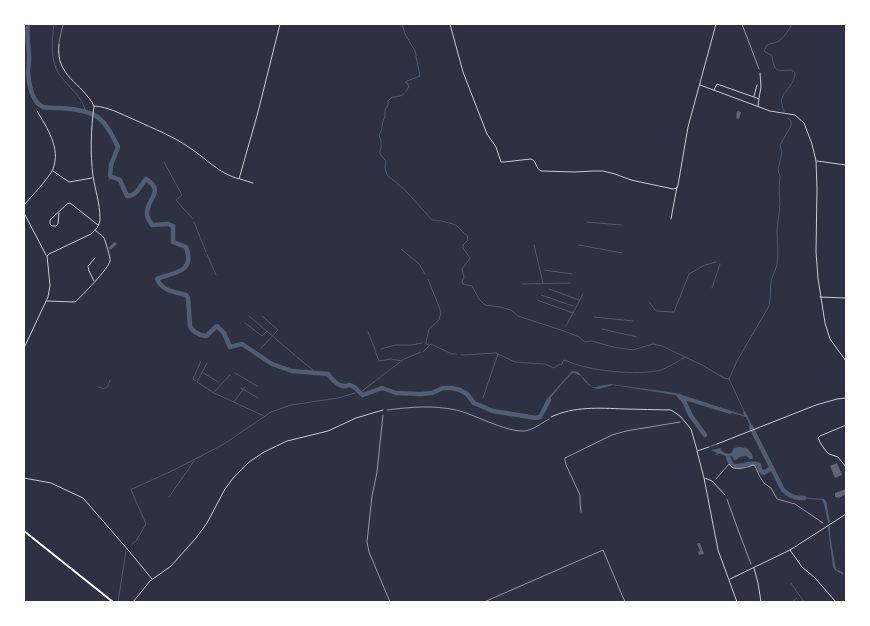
<!DOCTYPE html>
<style>
body{margin:0}
#map{position:relative;width:870px;height:626px;overflow:hidden;background:#2d3142;font-family:"Noto Serif",serif}
canvas{display:block}
.frame{position:absolute;inset:0;border:25px solid #fff;pointer-events:none}
</style>
<div id="map">
<canvas width="870" height="626"></canvas>
<div class="frame"></div>
</div>
<script>
const g = document.querySelector('canvas').getContext('2d');
g.lineJoin = 'round';
function paint(path, color) {
  g.fillStyle = color;
  g.fill(path, 'evenodd');
}
function stroke(path, color, width, dash) {
  g.strokeStyle = color;
  g.lineWidth = width;
  g.lineCap = dash ? 'butt' : 'round';
  g.setLineDash(dash || []);
  g.stroke(path);
}
paint(new Path2D(`
 M 572,371 L 575,371 L 578,372 L 592,387 L 596,387 L 610,384 L 676,393 L 744,415 L 743,412 L 745,411 L 754,430 L 752,430 L 746,417 L 732,413 L 730,414 L 684,400 L 675,395 L 613,385 L 599,389 L 593,388 L 585,382 L 581,376 L 574,373 L 571,374 L 552,396 L 548,403 L 546,403 L 547,399 Z
 M 739,447 L 747,448 L 752,454 L 753,459 L 750,459 L 746,456 L 740,457 L 736,460 L 734,460 L 731,455 L 730,457 L 732,462 L 729,463 L 726,456 L 720,454 L 715,455 L 717,453 L 711,450 L 720,448 L 723,452 L 729,454 L 732,452 L 734,448 Z
 M 799,497 L 824,499 L 826,501 L 830,522 L 828,523 L 824,504 L 822,500 L 799,498 Z
 M 830,525 L 830,535 L 835,564 L 836,569 L 844,573 L 843,575 L 835,570 L 833,567 L 828,528 Z`), '#4f5d75');
stroke(new Path2D(`
 M 54,24 C 52,39 50,61 59,74 C 68,87 83,96 86,113
 M 402,24 L 405,34 L 415,51 L 420,76 L 407,81 L 406,82 L 409,86 C 405,95 401,97 392,97 L 388,101 L 388,106 C 384,109 385,112 385,117 C 380,126 384,128 379,135 C 380,138 381,140 381,143 C 382,155 375,149 386,161 L 385,168 L 387,175 L 405,190 L 432,220 C 437,220 453,223 457,226 C 461,230 463,233 467,235 L 468,240 L 463,245 L 463,248 L 470,258 L 462,269 L 464,277 L 462,282 L 463,284 L 472,286 L 479,299 L 485,305 L 500,307 L 511,310 L 518,316 L 564,331 L 579,337 L 585,342 L 592,341 L 613,347 L 633,350 L 653,344 L 662,346 L 702,365 L 724,378 L 729,379
 M 784,111 C 777,93 787,94 793,81 C 794,80 795,75 795,73 L 792,70 C 776,70 775,74 772,56 L 764,51 L 767,45 C 771,43 776,43 779,41 C 785,37 789,29 792,24
 M 164,162 L 182,195 L 176,200 L 193,219
 M 109,180 L 111,177
 M 194,222 L 206,252
 M 587,222 L 621,225
 M 534,245 L 543,283
 M 579,245 L 622,253
 M 401,249 L 419,264 L 425,274
 M 207,254 L 216,275
 M 544,270 L 572,274
 M 428,279 L 441,312 L 439,320 L 429,329 L 426,342 L 426,344 L 429,345
 M 523,284 L 570,283
 M 712,288 L 720,264
 M 549,289 L 579,300
 M 541,295 L 573,306
 M 537,300 L 573,313
 M 649,302 L 656,311 L 674,312 L 689,274 L 705,265 L 716,262
 M 249,316 C 271,334 291,353 313,370
 M 594,317 L 633,321
 M 245,323 L 262,336 L 267,331
 M 566,326 L 583,294
 M 602,329 L 637,337
 M 368,332 L 376,352
 M 261,348 L 278,330 L 262,316
 M 381,349 L 395,345 L 412,345 L 422,343
 M 423,352 L 431,344 L 452,354 L 456,354
 M 376,353 L 379,361 L 391,359 L 402,361
 M 461,355 L 496,353 L 515,362 L 545,364 L 554,368 L 558,365 L 562,364 L 563,361 L 565,360 C 587,371 637,376 661,370 C 669,367 677,362 685,357
 M 207,363 L 197,382 L 214,393 L 264,416
 M 202,372 L 218,382
 M 235,373 L 257,386
 M 196,381 L 193,379 L 201,361
 M 99,387 C 106,391 108,387 110,380
 M 241,388 L 258,398
 M 362,391 L 404,359 L 421,352
 M 214,392 L 230,375
 M 483,398 L 498,354
 M 234,402 L 245,387
 M 744,411 L 729,379 L 737,361 L 769,306 L 770,300 L 771,281 L 777,265 L 778,253 L 777,231 L 780,204 L 779,188 L 780,176 L 778,170 L 782,152 L 780,145 L 791,126 L 791,121 L 788,118
 M 132,489 L 174,470 L 224,444 L 271,412 L 291,405 L 338,398 L 355,393
 M 132,489 L 131,490 L 146,524 L 136,541 L 132,544
 M 169,497 L 194,461
 M 791,583 L 804,602
 M 118,602 L 126,551
 M 792,602 L 797,598`), '#4f5d75', 1);
stroke(new Path2D(`
 M 28,24 C 26,36 29,46 29,58 C 29,63 28,68 28,73 C 29,85 32,102 43,107 C 48,108 54,108 59,108 C 71,109 85,110 96,116 C 107,123 113,137 118,147 L 111,165 L 110,176 L 120,180 L 127,196 C 137,196 140,186 146,179 C 166,192 146,199 147,214 C 147,218 150,222 152,225 L 168,224 L 173,226 L 173,242 L 186,247 C 196,274 172,272 157,279 C 162,291 175,292 186,295 L 188,298 L 190,326 C 193,333 200,335 206,336 L 217,326 L 224,333 L 230,347 L 242,344 L 272,364 L 292,371 L 328,374 C 333,381 341,389 349,385 C 357,386 357,392 363,395 L 382,388 L 396,393 L 420,394 L 432,393 L 443,388 L 451,388 L 460,390 L 467,394 L 474,403 L 493,411 L 536,418 L 540,417 L 549,400
 M 679,396 L 684,401 L 691,416 L 705,435
 M 751,427 L 783,490 C 790,497 795,498 804,498
 M 728,457 C 728,458 731,464 732,465 C 738,470 749,460 759,465 L 760,470 L 763,473 L 772,468`), '#4f5d75', 4.5);
paint(new Path2D(`
 M 737,111 L 741,112 L 739,119 L 736,118 Z
 M 115,242 L 117,244 L 110,250 L 109,248 L 110,246 Z
 M 837,463 L 842,475 L 835,478 L 830,466 Z
 M 846,489 L 846,494 L 839,498 L 835,497 L 835,493 Z
 M 698,543 L 700,543 L 704,554 L 699,555 L 698,552 L 700,551 L 697,544 Z`), '#626471');
stroke(new Path2D(`
 M 742,24 L 759,69
 M 387,410 C 410,407 433,405 456,410 C 475,414 512,436 529,430 C 536,428 543,422 549,419
 M 383,415 L 377,472 L 372,496 L 367,542 L 369,552 L 390,602
 M 716,479 L 729,464 C 734,472 745,468 753,465 L 755,466 L 760,477 L 764,483 L 771,488 L 777,499 L 795,504 L 823,523
 M 727,499 L 737,527 L 751,564
 M 581,512 L 580,502 L 580,495 L 566,465 L 565,460 L 565,458 L 612,435 L 626,431 L 680,422
 M 484,602 L 603,550 L 625,602`), '#fff', 0.5);
stroke(new Path2D(`
 M 59,43 L 63,24`), '#caccd0', 0.5);
stroke(new Path2D(`
 M 711,446 L 717,444`), '#caccd0', 0.5);
stroke(new Path2D(`
 M 59,44 C 55,77 82,82 94,106
 M 714,90 L 717,84 L 754,97 L 759,99 L 758,106
 M 754,96 L 757,85
 M 759,98 L 761,87 L 760,73
 M 817,161 L 846,165
 M 53,171 L 69,182 L 92,178
 M 240,179 L 253,183
 M 24,205 C 31,197 49,178 53,169 C 61,148 47,128 37,111
 M 24,213 L 46,255
 M 59,213 L 58,224 L 56,226 L 52,226 L 50,224 L 50,220 L 67,204 L 70,203 L 98,225
 M 671,219 L 677,187
 M 94,281 L 89,271 L 88,266 L 95,258
 M 820,297 L 846,298
 M 47,301 L 75,302 C 81,297 109,268 110,261 C 111,259 105,240 104,238 C 102,235 98,233 95,230
 M 551,417 C 574,406 600,408 624,409 C 640,409 655,410 671,410 L 680,416 L 691,429 L 697,450
 M 846,425 L 820,436 L 818,438 L 821,444 L 826,451 L 829,454 L 838,457 L 846,467
 M 24,478 L 51,483 L 83,498 L 129,551 L 152,579
 M 705,478 L 712,481 L 725,495
 M 790,550 L 802,567 L 815,578 L 836,602
 M 754,568 L 758,583 L 761,602
 M 133,602 L 150,581 L 171,566 L 196,538 L 207,523 L 225,489 L 234,477 L 249,462 L 264,452 L 287,441 L 328,431 L 356,418 L 383,410`), '#caccd0', 1);
stroke(new Path2D(`
 M 450,24 L 463,72 L 487,134 L 496,147 L 501,162 L 504,162 L 531,159 C 537,161 535,168 541,171 L 575,172 L 593,171 L 603,171 L 615,174 L 631,180 L 673,189 L 677,188 L 678,185 L 688,127 L 716,24
 M 700,85 L 770,111 L 795,115 L 804,123 L 812,144 L 816,161 L 817,188 L 816,252 L 818,278 L 825,323 L 830,339 L 846,361
 M 24,348 L 48,297 L 50,285 L 47,256 L 49,254 L 91,234 C 96,230 100,225 100,218 C 100,204 95,189 93,176 C 90,153 91,129 94,106 C 109,107 121,114 135,120 C 154,129 173,136 190,148 C 207,159 218,173 239,179 L 258,112 L 280,24
 M 717,444 L 816,405 L 837,399 L 846,398
 M 709,447 L 697,451 L 704,478 L 718,550 L 737,602
 M 730,579 L 790,550 L 846,514`), '#caccd0', 1);
stroke(new Path2D(`
 M 24,531 L 113,602`), '#fff', 2);
</script>
